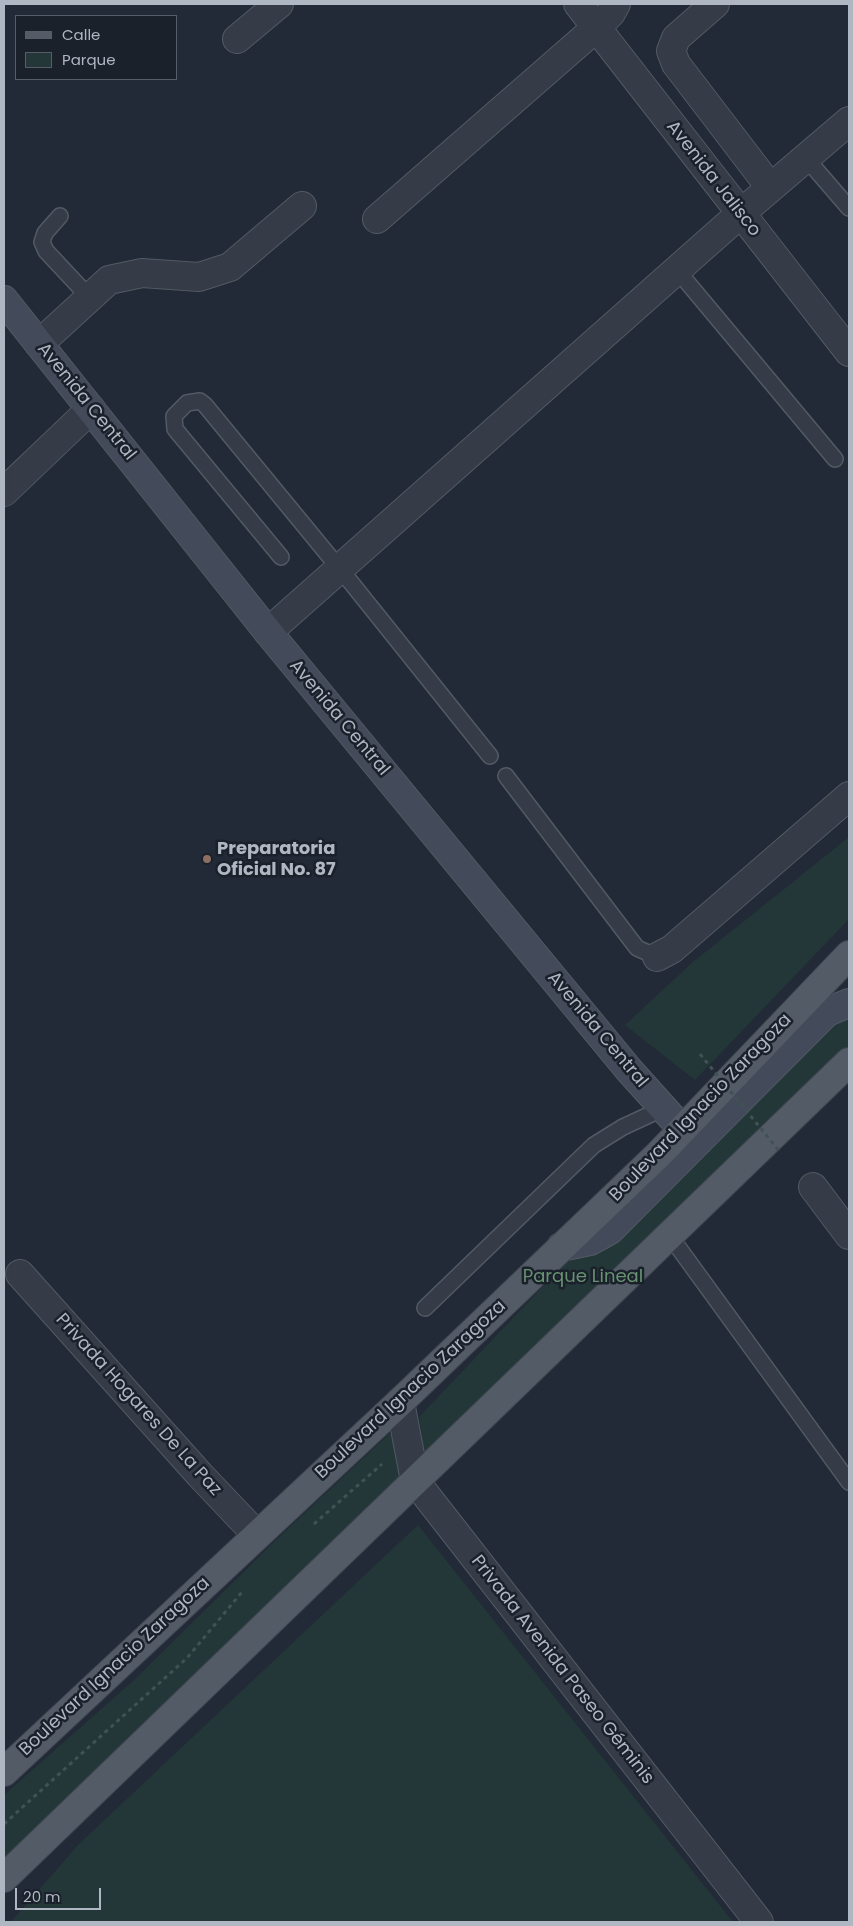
<!DOCTYPE html>
<meta charset="utf-8">
<style>
body{margin:0}
#map{position:relative;width:853px;height:1926px;overflow:hidden;background:#212a36;font-family:Poppins,sans-serif}
canvas{display:block}
.frame{position:absolute;inset:0;border:5px solid #afb7c3;pointer-events:none}
.legend{position:absolute;left:15px;top:15px;width:162px;height:65px;box-sizing:border-box;background:#1a212b;border:1px solid #565d68;margin:0;padding:6px 9px;list-style:none;font-size:15px;color:#afb7c3}
.legend li{display:flex;align-items:center;gap:10px;height:25px}
.legend b{width:25px;border:1px solid #565d68}
.scale{position:absolute;left:15px;top:1888px;width:86px;height:22px;box-sizing:border-box;border:2px solid #afb7c3;border-top:0;padding-left:6px;font-size:15px;line-height:18px;white-space:nowrap;color:#afb7c3;-webkit-text-stroke:4px #1a212b;paint-order:stroke}
</style>
<div id="map">
<canvas width="853" height="1926"></canvas>
<div class="frame"></div>
<ul class="legend">
<li><b style="height:6px;background:#535b67"></b>Calle</li>
<li><b style="height:14px;background:#243738"></b>Parque</li>
</ul>
<div class="scale">20 m</div>
</div>
<script>
const g = document.querySelector('canvas').getContext('2d');
g.lineJoin = 'round';
function paint(path, color) {
  g.fillStyle = color;
  g.fill(path, 'evenodd');
}
function stroke(path, color, width, dash) {
  g.strokeStyle = color;
  g.lineWidth = width;
  g.lineCap = dash ? 'butt' : 'round';
  g.setLineDash(dash || []);
  g.stroke(path);
}
function write(font, color, halo, rows, align = 'center') {
  g.font = font + ' Poppins,sans-serif';
  g.lineWidth = 5;
  g.setLineDash([]);
  g.textBaseline = 'middle';
  g.strokeStyle = halo;
  g.fillStyle = color;
  for (const [text, x, y, turn = 0] of rows) {
    g.save();
    g.translate(x, y);
    g.rotate((+turn || 0) * Math.PI / 180);
    g.textAlign = isNaN(turn) ? turn : align;
    if (halo) g.strokeText(text, 0, 0);
    g.fillText(text, 0, 0);
    g.restore();
  }
}
paint(new Path2D(`
 M 849,837 L 849,919 L 695,1080 L 625,1025 L 693,962 Z
 M 849,1016 L 849,1055 L 425,1460 L 419,1417 L 570,1258 L 827,1026 Z
 M 390,1433 L 408,1479 L 4,1864 L 4,1795 L 133,1681 L 274,1542 Z
 M 418,1525 L 733,1922 L 11,1922 L 78,1845 Z`), '#243738');
const service = new Path2D(`
 M 805,157 L 849,208
 M 60,216 L 45,233 L 42,242 L 46,251 L 90,298
 M 677,270 L 835,459
 M 281,557 L 175,429 L 174,416 L 187,403 L 200,401 L 205,405 L 353,585 L 490,756
 M 506,776 L 637,948 L 657,957
 M 670,1236 L 849,1482
 M 425,1308 L 594,1145 L 623,1127 L 664,1108`);
const minor = new Path2D(`
 M 578,4 L 849,352
 M 715,4 L 676,38 L 671,51 L 676,64 L 770,187
 M 237,39 L 279,4
 M 377,219 L 597,27 L 611,13 L 616,4
 M 39,344 L 109,280 L 142,273 L 199,277 L 230,267 L 302,206
 M 4,492 L 91,409
 M 268,632 L 740,214 L 849,121
 M 657,957 L 672,949 L 849,796
 M 813,1187 L 849,1235
 M 20,1274 L 200,1475 L 257,1535
 M 400,1402 L 415,1481 L 759,1922`);
const secondary = new Path2D(`
 M 4,300 L 268,632 L 629,1070 L 683,1130
 M 561,1247 L 590,1241 L 610,1230 L 827,1012 L 849,1003`);
const primary = new Path2D(`
 M 4,1772 L 400,1402 L 659,1154 L 849,955
 M 4,1878 L 849,1062`);
stroke(service, '#525a64', 18);
stroke(minor, '#525a64', 30);
stroke(secondary, '#525a64', 30);
stroke(primary, '#3e4550', 30);
stroke(new Path2D(`
 M 314,1524 L 382,1464
 M 4,1824 L 187,1658 L 242,1592`), '#415255', 3, [4, 4]);
stroke(service, '#353c47', 15);
stroke(minor, '#353c47', 28);
stroke(secondary, '#434b5a', 28);
stroke(primary, '#535b67', 28);
stroke(new Path2D(`
 M 700,1054 L 780,1152`), '#415255', 3, [4, 4]);
for (const [x, y, r, color] of [
 [207,859,5,"#8d6e63"]
]) {
  const dot = new Path2D();
  dot.arc(x, y, r, 0, 2 * Math.PI);
  g.fillStyle = color;
  g.fill(dot);
  stroke(dot, '#1a212b', 2);
}
write('18px', '#afb7c3', '#1a212b', [
 ["Avenida Jalisco",713,179,52],
 ["Avenida Central",86,402,51],
 ["Avenida Central",339,718,50],
 ["Avenida Central",597,1030,50],
 ["Boulevard Ignacio Zaragoza",701,1108,-46],
 ["Boulevard Ignacio Zaragoza",411,1390,-43],
 ["Privada Hogares De La Paz",138,1405,48],
 ["Boulevard Ignacio Zaragoza",115,1667,-43],
 ["Privada Avenida Paseo Géminis",562,1670,52]
]);
write('bold 18px', '#afb7c3', '#1a212b', [
 ["Preparatoria",217,849],
 ["Oficial No. 87",217,870]
], 'left');
write('18px', '#689272', '#1a212b', [
 ["Parque Lineal",583,1277]
]);
</script>
